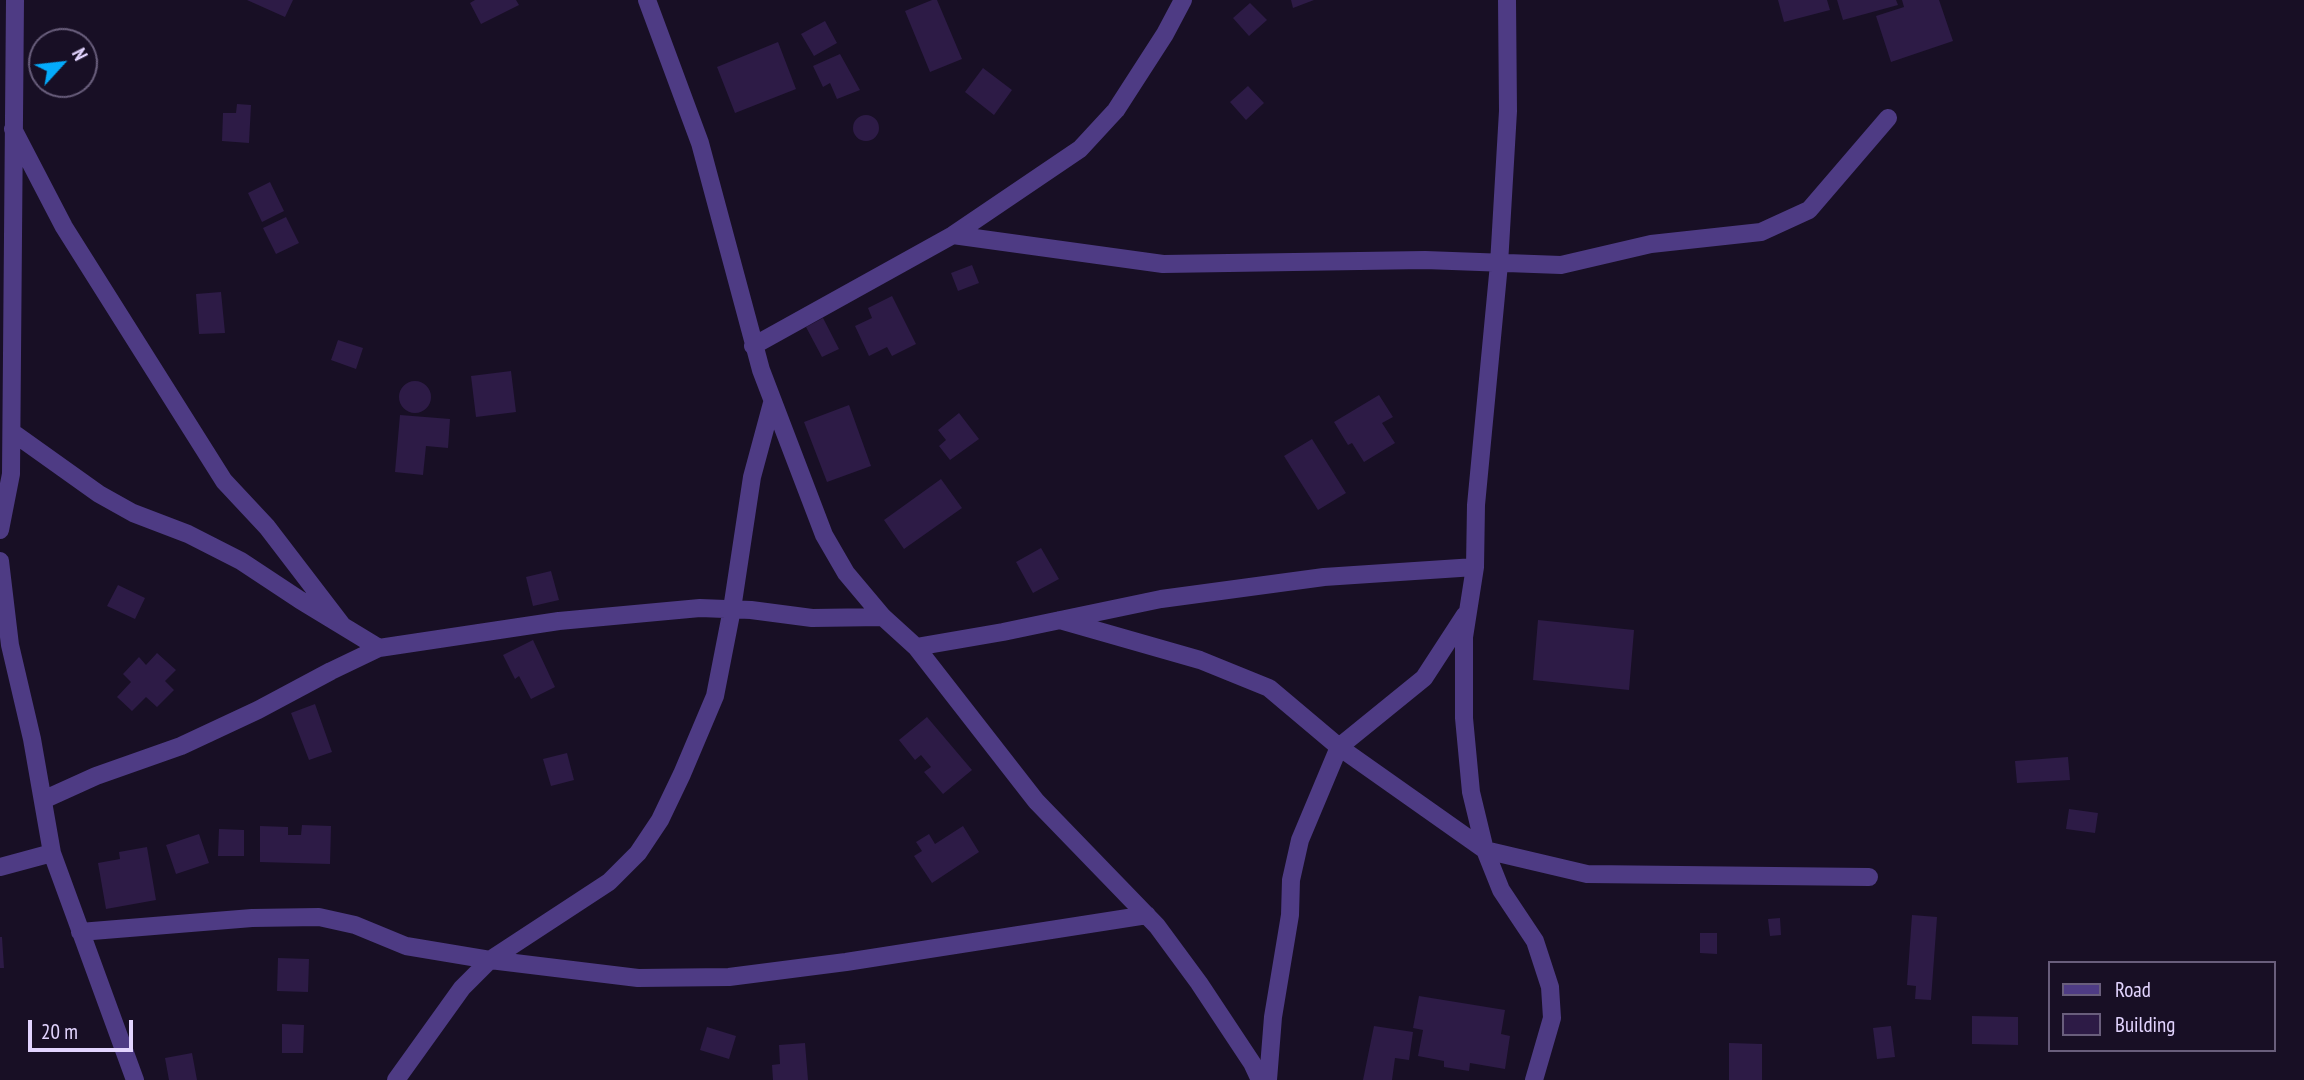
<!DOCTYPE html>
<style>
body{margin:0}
#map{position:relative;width:2304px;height:1080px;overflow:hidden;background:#180f25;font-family:"PT Sans Narrow",sans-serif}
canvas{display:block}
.legend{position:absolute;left:2048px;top:961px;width:228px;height:91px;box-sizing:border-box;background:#180f25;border:2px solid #695e7c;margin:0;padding:9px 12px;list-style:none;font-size:21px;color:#e2d4fe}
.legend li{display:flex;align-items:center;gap:14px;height:35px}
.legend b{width:35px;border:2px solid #695e7c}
.north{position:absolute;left:28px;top:28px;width:70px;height:70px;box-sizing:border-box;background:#180f25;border:2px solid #695e7c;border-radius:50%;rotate:63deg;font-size:19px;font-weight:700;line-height:28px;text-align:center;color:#e2d4fe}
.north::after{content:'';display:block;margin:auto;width:24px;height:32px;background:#04abfb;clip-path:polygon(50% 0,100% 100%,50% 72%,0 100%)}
.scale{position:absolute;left:28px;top:1020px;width:105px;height:32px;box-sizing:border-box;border:4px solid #e2d4fe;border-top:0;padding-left:9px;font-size:21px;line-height:24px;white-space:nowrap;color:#e2d4fe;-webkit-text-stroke:5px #180f25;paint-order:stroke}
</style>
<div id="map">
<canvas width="2304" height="1080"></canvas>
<ul class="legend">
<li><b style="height:9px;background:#4e3b84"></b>Road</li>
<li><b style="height:19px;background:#2d1b46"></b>Building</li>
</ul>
<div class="north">N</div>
<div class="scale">20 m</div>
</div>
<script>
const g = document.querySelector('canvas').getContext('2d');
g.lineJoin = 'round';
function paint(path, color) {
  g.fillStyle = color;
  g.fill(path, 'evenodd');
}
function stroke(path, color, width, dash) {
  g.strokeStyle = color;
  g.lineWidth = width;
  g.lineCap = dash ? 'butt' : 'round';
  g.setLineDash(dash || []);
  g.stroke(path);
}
paint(new Path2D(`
 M 247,0 L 293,0 L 285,17 Z
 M 475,0 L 516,0 L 519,5 L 481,24 L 470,3 Z
 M 932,0 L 937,0 L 962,59 L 930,72 L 905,11 Z
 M 1291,0 L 1314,0 L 1293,8 Z
 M 1778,0 L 1827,0 L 1830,10 L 1784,22 Z
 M 1837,0 L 1896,0 L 1898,5 L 1843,20 Z
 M 1902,0 L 1939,0 L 1953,41 L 1891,62 L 1876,16 L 1904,7 Z
 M 1250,3 L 1267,20 L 1249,36 L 1233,18 Z
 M 825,21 L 837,43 L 814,56 L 801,34 Z
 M 778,42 L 796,89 L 735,113 L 717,67 Z
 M 840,54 L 860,90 L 837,99 L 830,83 L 823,87 L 813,66 Z
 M 983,68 L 1012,90 L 994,115 L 965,92 Z
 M 1248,86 L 1264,103 L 1246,120 L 1230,102 Z
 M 237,104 L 251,105 L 249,143 L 222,141 L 223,113 L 236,113 Z
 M853 128a13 13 0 1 1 26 0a13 13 0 1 1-26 0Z
 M 270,182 L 284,211 L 262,222 L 248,193 Z
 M 286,217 L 299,243 L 276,254 L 263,228 Z
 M 972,265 L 979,283 L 958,291 L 951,273 Z
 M 221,292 L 225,333 L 199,334 L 196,294 Z
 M 892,296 L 916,344 L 892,356 L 887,347 L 869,356 L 855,326 L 872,318 L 868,308 Z
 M 823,318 L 839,349 L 822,357 L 806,327 Z
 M 338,340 L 363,348 L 356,369 L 331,360 Z
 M 511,371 L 516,412 L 476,417 L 471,376 Z
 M399 397a16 16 0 1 1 32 0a16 16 0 1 1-32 0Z
 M 1379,395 L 1393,417 L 1382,423 L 1395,443 L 1364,462 L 1352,443 L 1348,445 L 1334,422 Z
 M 849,405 L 871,466 L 827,482 L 804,422 Z
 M 959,413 L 979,439 L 950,460 L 939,446 L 946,440 L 938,430 Z
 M 400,415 L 450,419 L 448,448 L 426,446 L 423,475 L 395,472 Z
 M 1312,439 L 1346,493 L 1318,510 L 1284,456 Z
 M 941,479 L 962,508 L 904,549 L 884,520 Z
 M 1041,548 L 1059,579 L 1033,593 L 1016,562 Z
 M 551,571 L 559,600 L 533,606 L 526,577 Z
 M 118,585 L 145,598 L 135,619 L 107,606 Z
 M 1538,620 L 1634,630 L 1629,690 L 1533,680 Z
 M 533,640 L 555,687 L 531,699 L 519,676 L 515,679 L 503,655 Z
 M 157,653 L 176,670 L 165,681 L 174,690 L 157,707 L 146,697 L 132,711 L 117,697 L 131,682 L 123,674 L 139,657 L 146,665 Z
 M 315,704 L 332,752 L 309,760 L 291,713 Z
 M 927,717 L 972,770 L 943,794 L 924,772 L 931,767 L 921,755 L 915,760 L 899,740 Z
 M 567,753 L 574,780 L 551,786 L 543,759 Z
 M 2068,757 L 2070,780 L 2017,783 L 2015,761 Z
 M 2069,809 L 2098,813 L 2095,833 L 2066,829 Z
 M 302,825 L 331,826 L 330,864 L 260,862 L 260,826 L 288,827 L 288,835 L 301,835 Z
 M 963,826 L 979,852 L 932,883 L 914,856 L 922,851 L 916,842 L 929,834 L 935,844 Z
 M 219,829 L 244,830 L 244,856 L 218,856 Z
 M 199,834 L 209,863 L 176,874 L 166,845 Z
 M 147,847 L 156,900 L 106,909 L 98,863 L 120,859 L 119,852 Z
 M 1912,915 L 1937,917 L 1931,1000 L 1915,999 L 1916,986 L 1907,985 Z
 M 1780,918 L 1781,935 L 1770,936 L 1768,919 Z
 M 1700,933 L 1717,933 L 1717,954 L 1700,953 Z
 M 0,937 L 2,937 L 4,968 L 0,968 Z
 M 278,958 L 309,959 L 308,992 L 277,991 Z
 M 1419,996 L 1505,1010 L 1501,1034 L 1510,1036 L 1505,1069 L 1470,1063 L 1469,1071 L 1444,1067 L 1444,1061 L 1418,1056 L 1423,1030 L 1413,1028 Z
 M 1972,1016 L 2018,1017 L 2018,1045 L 1972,1044 Z
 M 282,1024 L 304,1025 L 303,1053 L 282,1053 Z
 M 1374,1026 L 1413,1032 L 1409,1060 L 1395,1058 L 1392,1080 L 1363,1080 Z
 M 1891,1026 L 1895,1057 L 1877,1059 L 1873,1028 Z
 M 707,1027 L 736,1036 L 729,1059 L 700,1050 Z
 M 805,1043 L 808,1080 L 773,1080 L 772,1065 L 780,1064 L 779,1045 Z
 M 1729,1043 L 1762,1044 L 1762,1080 L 1729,1080 Z
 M 192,1053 L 197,1080 L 169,1080 L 165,1058 Z`), '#2d1b46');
stroke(new Path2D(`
 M 647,0 L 700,143 L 761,370 L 824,535 L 846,573 L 883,617 L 916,647 L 1036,801 L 1157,926 L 1199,983 L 1252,1063 L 1260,1080
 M 1507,0 L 1508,111 L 1499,264 L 1476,505 L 1475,567 L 1464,637 L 1464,718 L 1471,792 L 1485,850 L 1501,890 L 1535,941 L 1550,987 L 1552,1018 L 1534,1080
 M 13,129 L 64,227 L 224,481 L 267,527 L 342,625
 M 953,235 L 1163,264 L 1425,260 L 1561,265 L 1651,244 L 1761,232 L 1809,210 L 1888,118
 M 753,346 L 953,235 L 1080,149 L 1116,110 L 1165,34 L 1183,0
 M 12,432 L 99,494 L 133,513 L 188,534 L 241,561 L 300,600 L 379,648
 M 0,530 L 11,474 L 15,0
 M 0,561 L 10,645 L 32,739 L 52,853 L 135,1080
 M 1060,620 L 1200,660 L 1269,688 L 1339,747 L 1485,850 L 1587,874 L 1869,877
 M 916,647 L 1003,632 L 1161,599 L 1324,577 L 1475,567
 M 43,800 L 96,776 L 181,746 L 258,710 L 331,671 L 379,648 L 559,621 L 700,608 L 751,610 L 812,618 L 883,617
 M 0,867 L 52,853
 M 80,932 L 252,918 L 319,917 L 355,925 L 406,946 L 490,960 L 638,978 L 729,977 L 846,962 L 1147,915
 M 396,1080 L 462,988 L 490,960 L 609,882 L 638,853 L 660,820 L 682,774 L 715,696 L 732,609 L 752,477 L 772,403
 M 1268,1080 L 1273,1017 L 1290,915 L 1291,880 L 1300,840 L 1339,747 L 1424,678 L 1465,615`), '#4e3b84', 18);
</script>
